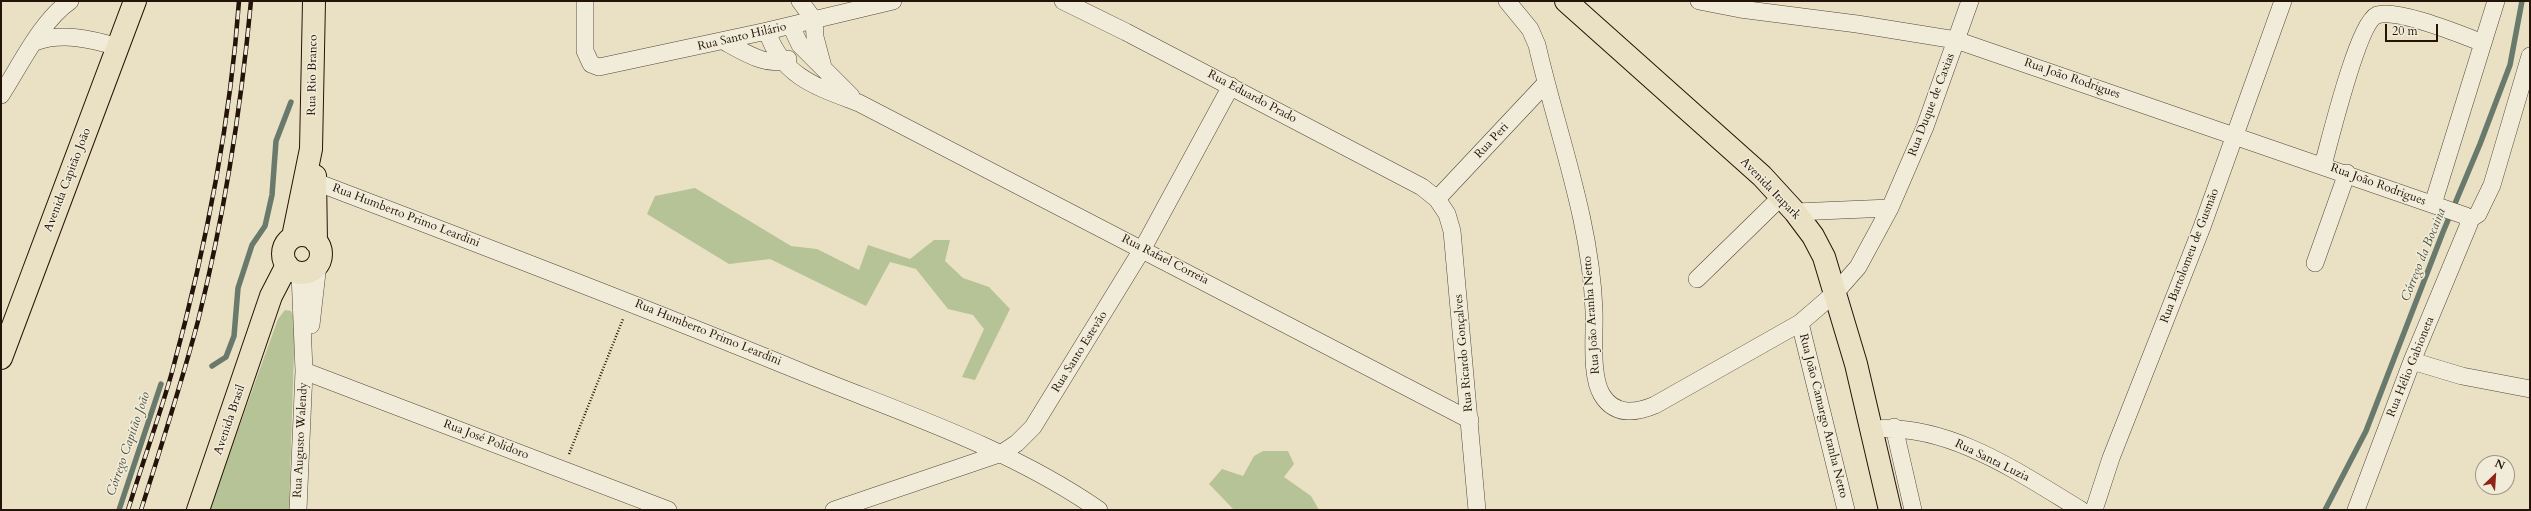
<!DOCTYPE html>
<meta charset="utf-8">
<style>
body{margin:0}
#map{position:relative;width:2531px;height:511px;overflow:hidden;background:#eae1c4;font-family:Cardo,serif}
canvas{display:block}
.frame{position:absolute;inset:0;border:2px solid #231308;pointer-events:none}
.north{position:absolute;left:2475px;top:455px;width:40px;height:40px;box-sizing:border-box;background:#f1ecd9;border:1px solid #9f9585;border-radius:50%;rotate:25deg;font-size:11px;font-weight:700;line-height:16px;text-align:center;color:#231308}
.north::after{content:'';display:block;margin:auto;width:14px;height:18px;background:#8f2418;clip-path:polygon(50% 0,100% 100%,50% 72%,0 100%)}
.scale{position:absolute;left:2385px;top:24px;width:53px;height:18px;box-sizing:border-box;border:2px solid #231308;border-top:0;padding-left:5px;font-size:12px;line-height:14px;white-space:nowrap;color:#231308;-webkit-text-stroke:3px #f1ecd9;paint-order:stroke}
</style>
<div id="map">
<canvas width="2531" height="511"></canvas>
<div class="frame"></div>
<div class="north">N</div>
<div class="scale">20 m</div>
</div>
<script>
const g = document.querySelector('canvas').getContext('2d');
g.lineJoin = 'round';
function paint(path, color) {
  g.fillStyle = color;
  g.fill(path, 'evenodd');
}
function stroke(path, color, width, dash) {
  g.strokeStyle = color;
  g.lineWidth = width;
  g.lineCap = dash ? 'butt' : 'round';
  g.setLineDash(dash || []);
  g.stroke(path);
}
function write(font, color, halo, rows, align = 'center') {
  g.font = font + ' Cardo,serif';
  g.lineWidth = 3;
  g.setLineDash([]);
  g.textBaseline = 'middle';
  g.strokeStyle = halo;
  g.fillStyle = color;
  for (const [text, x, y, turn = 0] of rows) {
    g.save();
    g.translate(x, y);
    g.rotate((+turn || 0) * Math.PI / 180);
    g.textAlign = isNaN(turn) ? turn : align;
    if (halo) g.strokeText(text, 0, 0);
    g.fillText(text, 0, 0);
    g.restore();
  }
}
paint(new Path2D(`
 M 695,188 L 791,246 L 817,249 L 859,270 L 868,245 L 910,259 L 934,240 L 950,240 L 945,261 L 963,278 L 989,287 L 1010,309 L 975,380 L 962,377 L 984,329 L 973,315 L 948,309 L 916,269 L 890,262 L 866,306 L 770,259 L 729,264 L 647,214 L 655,196 Z
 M 285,310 L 291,311 L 295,321 L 289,510 L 209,510 L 278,319 Z
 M 1263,451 L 1288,451 L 1294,464 L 1284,477 L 1311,496 L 1319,510 L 1234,510 L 1209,484 L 1222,469 L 1243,476 L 1254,456 Z`), '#b5c396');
stroke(new Path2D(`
 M 212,366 L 226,357 L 234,336 L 238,288 L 252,245 L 265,226 L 272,195 L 276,141 L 291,102
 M 119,510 L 161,384
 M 2325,510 L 2366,431 L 2443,232 L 2480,144 L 2510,65 L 2522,1`), '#697a6d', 5.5);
const minor = new Path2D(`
 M 585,1 L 585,51 L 591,64 L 599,67 L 767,31 L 893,1
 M 800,1 L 814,20
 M 1063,1 L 1126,32 L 1422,187 L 1437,199 L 1447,214 L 1452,231 L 1477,510
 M 1507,1 L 1530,29 L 1537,45 C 1557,133 1591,220 1594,311 C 1595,335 1590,375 1602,395 C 1615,416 1636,413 1655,405 L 1800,323 L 1836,292 L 1858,267 L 1890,208 L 1925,127 L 1970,1
 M 1699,1 L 1740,9 L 1857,24 L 1956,40 L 2466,216 L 2469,224 L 2412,361 L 2356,510
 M 814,20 L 815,37 L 823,67
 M 791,26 L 800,45 L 851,96
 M 767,31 C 782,77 817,87 859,103 L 1470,420
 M 723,41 C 741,50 768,69 788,59
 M 35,42 C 62,32 91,39 118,47
 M 1,95 C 20,66 41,21 70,1
 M 2323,165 C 2330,140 2358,23 2377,15 C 2397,8 2462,35 2483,43
 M 306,181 L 316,182 C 481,245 646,308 809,375 C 908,415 1011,449 1099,510
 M 1437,199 L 1546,83
 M 2433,204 L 2496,1
 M 1795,212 L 1890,208
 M 2469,220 L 2478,214 L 2492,185 L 2530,56
 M 2315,263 L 2347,173
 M 1697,279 L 1781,197
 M 1800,323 L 1846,510
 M 311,325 L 318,264
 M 2412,361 L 2462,376 L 2530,389
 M 304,371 L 668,510
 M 1894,427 L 1913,510
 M 1872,429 C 1949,423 2018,472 2081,510
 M 298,510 L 304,371 L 300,273
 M 834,510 L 1002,453 L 1017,443 L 1033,427 L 1143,248 L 1231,86
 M 2094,510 L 2111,458 L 2202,227 L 2283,1`);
const major = new Path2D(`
 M 1566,1 L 1762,176 L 1795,212 L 1813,236 L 1824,257 L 1856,364 L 1890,510
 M 315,176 L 316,242
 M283 254a19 19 0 1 1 38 0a19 19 0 1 1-38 0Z
 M 293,237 L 311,149 L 314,1
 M 198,510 L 271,296 L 287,265`);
const highway = new Path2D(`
 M 1,358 L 135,1`);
stroke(minor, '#554637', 18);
stroke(major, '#231308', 24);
stroke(highway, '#231308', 24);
stroke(new Path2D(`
 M 569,454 L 623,319`), '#231308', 2.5, [1, 2]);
stroke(minor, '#f1ecd9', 17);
stroke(major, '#eae1c4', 22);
stroke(highway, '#eae1c4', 22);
const rail = new Path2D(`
 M 128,510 C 142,464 159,418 172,372 C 205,251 230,126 239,1
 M 141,510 C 161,447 181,385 198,321 C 224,217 241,108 251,1`);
stroke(rail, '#231308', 4.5);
stroke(rail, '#f1ecd9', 3, [9]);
write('12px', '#231308', '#f1ecd9', [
 ["Rua Santo Hilário",742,37,-13],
 ["Rua Rio Branco",313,75,-89],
 ["Rua João Rodrigues",2072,79,19],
 ["Rua Eduardo Prado",1252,97,28],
 ["Rua Duque de Caxias",1932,105,-69],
 ["Rua Peri",1492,141,-47],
 ["Avenida Capitão João",68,180,-69],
 ["Rua João Rodrigues",2378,185,20],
 ["Avenida Itapark",1770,189,46],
 ["Rua Humberto Primo Leardini",406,216,21],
 ["Rua Bartolomeu de Gusmão",2190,256,-69],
 ["Rua Rafael Correia",1165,260,27],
 ["Rua João Aranha Netto",1592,315,-94],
 ["Rua Humberto Primo Leardini",708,333,22],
 ["Rua Santo Estevão",1080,352,-58],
 ["Rua Ricardo Gonçalves",1464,353,-95],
 ["Rua Hélio Gabioneta",2411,367,-68],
 ["Rua João Camargo Aranha Netto",1823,416,76],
 ["Avenida Brasil",230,420,-71],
 ["Rua Augusto Walendy",301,440,-87],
 ["Rua José Polidoro",486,440,21],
 ["Rua Santa Luzia",1992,461,26]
]);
write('italic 13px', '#4c4f43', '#f1ecd9', [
 ["Córrego da Bocaina",2424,255,-68],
 ["Córrego Capitão João",129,444,-71]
]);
</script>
